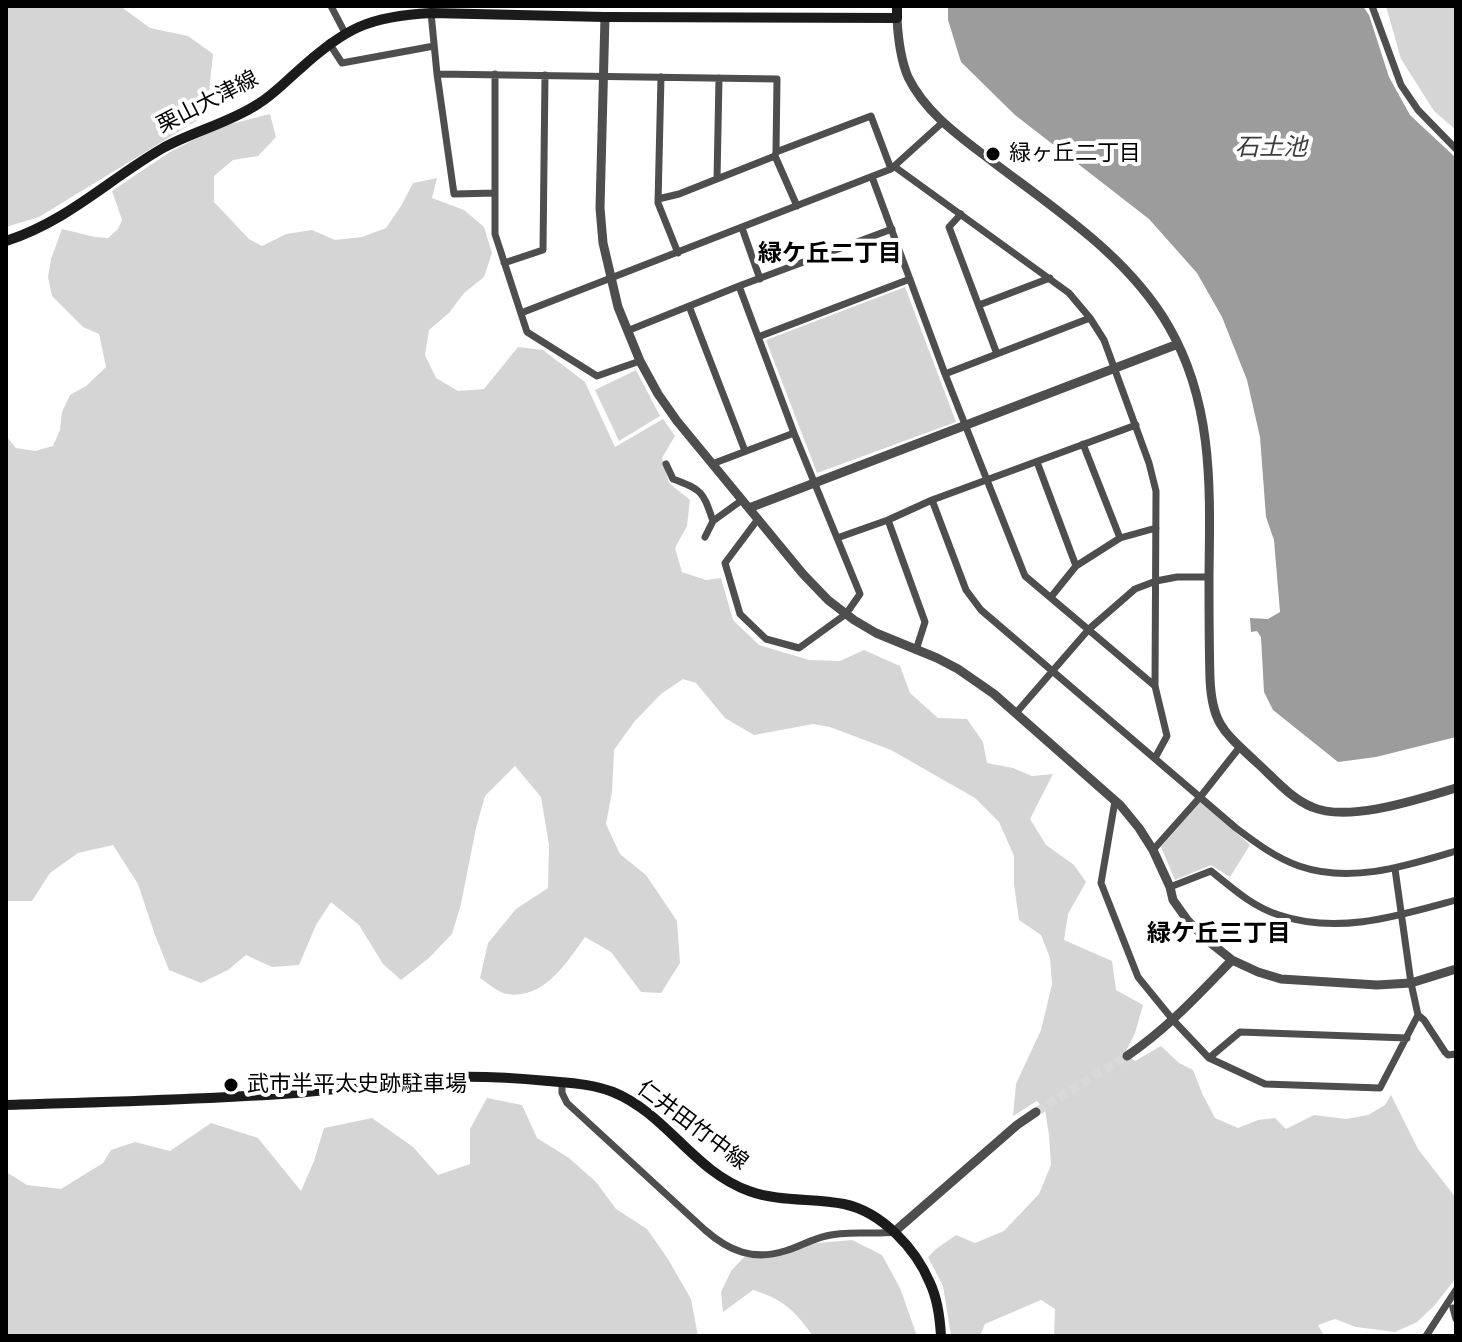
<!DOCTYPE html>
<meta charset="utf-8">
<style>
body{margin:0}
#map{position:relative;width:1462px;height:1342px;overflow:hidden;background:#fff;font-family:"DejaVu Sans",sans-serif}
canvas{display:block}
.frame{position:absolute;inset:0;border:8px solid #000;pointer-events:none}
</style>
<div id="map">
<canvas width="1462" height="1342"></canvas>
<div class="frame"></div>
</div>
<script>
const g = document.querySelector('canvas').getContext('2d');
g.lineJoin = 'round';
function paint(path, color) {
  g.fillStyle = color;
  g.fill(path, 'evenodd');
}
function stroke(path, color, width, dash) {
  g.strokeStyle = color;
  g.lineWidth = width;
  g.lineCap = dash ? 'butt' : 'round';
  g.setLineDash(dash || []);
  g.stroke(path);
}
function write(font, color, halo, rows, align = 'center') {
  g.font = font + ' "DejaVu Sans","Noto Sans JP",sans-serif';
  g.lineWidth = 8;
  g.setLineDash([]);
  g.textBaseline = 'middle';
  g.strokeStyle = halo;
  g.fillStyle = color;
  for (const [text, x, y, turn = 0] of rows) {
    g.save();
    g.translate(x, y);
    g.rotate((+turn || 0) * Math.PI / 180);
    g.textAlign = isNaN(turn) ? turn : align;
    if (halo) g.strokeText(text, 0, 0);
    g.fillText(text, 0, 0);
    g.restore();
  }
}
paint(new Path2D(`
 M 6,6 L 120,6 L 150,28 L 188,36 L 213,54 L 207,112 L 196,121 L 39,217 L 6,227 Z
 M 1386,6 L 1456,6 L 1456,130 L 1434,111 L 1401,59 Z
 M 270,114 L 276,137 L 258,156 L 233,160 L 214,176 L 214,202 L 249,239 L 262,246 L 286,234 L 312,230 L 335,240 L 362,237 L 386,228 L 401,206 L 413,183 L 437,178 L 432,198 L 464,210 L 484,227 L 492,253 L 484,277 L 464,293 L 449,313 L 429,330 L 425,355 L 436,378 L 458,391 L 484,389 L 518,347 L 543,350 L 585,382 L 615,447 L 663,419 L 675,436 L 662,458 L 669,483 L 690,500 L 687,526 L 675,548 L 682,572 L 706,580 L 721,578 L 733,620 L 759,645 L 809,660 L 840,661 L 864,650 L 900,666 L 910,693 L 938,718 L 967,719 L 983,742 L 987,763 L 1013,768 L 1032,776 L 1053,774 L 1030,819 L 1046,845 L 1074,865 L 1086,882 L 1068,914 L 1064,940 L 1112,961 L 1116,990 L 1143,1005 L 1135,1033 L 1125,1053 L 1135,1061 L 1161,1046 L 1179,1063 L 1193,1070 L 1202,1093 L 1215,1118 L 1238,1128 L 1258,1120 L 1275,1118 L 1286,1129 L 1314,1115 L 1346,1119 L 1368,1115 L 1385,1105 L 1391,1095 L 1418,1149 L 1456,1198 L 1456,1278 L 1434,1306 L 1417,1322 L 1395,1332 L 1356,1327 L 1335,1319 L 1318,1325 L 1324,1336 L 1054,1336 L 1055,1309 L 1041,1300 L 985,1324 L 980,1336 L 951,1336 L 943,1286 L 928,1257 L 936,1249 L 956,1235 L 975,1243 L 1004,1231 L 1039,1194 L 1051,1165 L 1049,1135 L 1045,1110 L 1037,1101 L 1013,1116 L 1016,1084 L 1041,1030 L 1052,984 L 1050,958 L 1041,935 L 1019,920 L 1014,884 L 1014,856 L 999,822 L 975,798 L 891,750 L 830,727 L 813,724 L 754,735 L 725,718 L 696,683 L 683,679 L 661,694 L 634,722 L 614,750 L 612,792 L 606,824 L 620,854 L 646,875 L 677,921 L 680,963 L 661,993 L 641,992 L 611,952 L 585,937 C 567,962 544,1000 507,994 C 498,993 488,983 480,978 L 488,943 L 516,909 L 548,888 L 549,845 L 541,797 L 515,766 L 485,796 L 476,828 L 461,904 L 452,934 L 429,958 L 401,980 L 383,964 L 359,925 L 331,902 L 316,925 L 299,965 L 272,967 L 246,955 L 228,970 L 201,983 L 169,970 L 155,935 L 138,884 L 113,845 L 78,853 L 50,873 L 32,901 L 6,901 L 6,436 L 16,448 L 35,451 L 53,446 L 60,430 L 62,412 L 70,395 L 86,386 L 106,367 L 99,334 L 83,327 L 52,296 L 48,277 L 51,259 L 62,229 L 95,237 L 108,238 L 118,229 L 122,220 L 112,191 L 170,152 L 205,134 L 227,125 Z
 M 905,287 L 956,422 L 817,473 L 766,340 Z
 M 636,370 L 660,416 L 619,441 L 595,390 Z
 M 1201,801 L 1250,845 L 1230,877 L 1211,865 L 1175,880 L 1161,847 Z
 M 487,1098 L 522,1105 L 537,1138 L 569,1158 L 596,1182 L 616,1209 L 647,1229 L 668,1259 L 691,1299 L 698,1336 L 6,1336 L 6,1172 L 27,1185 L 61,1189 L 103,1163 L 111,1150 L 135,1142 L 170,1151 L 211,1123 L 258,1138 L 301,1191 L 314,1161 L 324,1128 L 372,1118 L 413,1147 L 438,1175 L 470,1164 L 470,1129 Z
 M 852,1240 L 882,1255 L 900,1288 L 917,1336 L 813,1336 C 795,1311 783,1299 753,1290 L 723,1312 L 721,1292 L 731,1271 L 747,1254 L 782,1252 L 817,1243 Z`), '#d5d5d5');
paint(new Path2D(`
 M 948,6 L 1363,6 L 1369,15 L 1389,77 L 1410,115 L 1456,158 L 1456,737 L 1376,757 L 1338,762 L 1273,710 L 1264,692 L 1261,637 L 1257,631 L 1251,632 L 1250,618 L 1268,619 L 1280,612 L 1274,540 L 1266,517 L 1260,437 L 1247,380 L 1222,317 L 1197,273 L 1149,219 L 1015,115 L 961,62 L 948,20 Z`), '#9c9c9c');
stroke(new Path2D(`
 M 1036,1112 L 1127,1056`), '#d9d9d9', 9, [9, 4.5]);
stroke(new Path2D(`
 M 331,6 L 345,33
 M 1372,6 L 1401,85 L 1418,110 L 1456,149
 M 431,13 L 437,74 L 777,79 L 776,152 L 871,116 L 891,169
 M 329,43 L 342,63 L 434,46
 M 437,74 L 454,194 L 495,193
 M 495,74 L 495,234 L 527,332 L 597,376 L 640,361
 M 661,77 L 658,203 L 678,253
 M 775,156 L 797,206
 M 895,167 L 1069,293 L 1090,318 L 1104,340 L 1149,463 L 1156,491 L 1155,686 L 1167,736 L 1155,758
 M 872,177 L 945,374 L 1025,576 L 1155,686
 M 717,179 L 719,78
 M 658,199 L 679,194 L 775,156 L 776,152
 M 961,214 L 949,227 L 997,354
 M 742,228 L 760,279
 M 504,263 L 543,250 L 545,75
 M 739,286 L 794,433 L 860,594 L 846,614 L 799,648 L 766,639 L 740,614 L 725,563 L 758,519
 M 979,305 L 1050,278
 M 689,306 L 745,451
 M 521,313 L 891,169 L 943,122
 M 627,331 L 739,286 L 892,229
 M 758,337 L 910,279
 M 945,374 L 1090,318
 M 1083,444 L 1120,538
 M 1037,462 L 1076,566
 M 666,464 L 673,479 C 703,490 703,492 713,521
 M 712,464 L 794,433
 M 932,500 L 966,590 L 981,610 L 1236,828 C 1256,843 1276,858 1299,866 C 1351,884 1406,866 1456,851
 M 888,520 L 925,622 L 916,650
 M 705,537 L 713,521 L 742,500
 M 837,538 L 888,520 L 932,500 L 1136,425
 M 1051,597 L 1076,566 L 1120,538 L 1156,528
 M 1016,713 L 1089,629 L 1135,589 L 1156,581 L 1177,577 L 1209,577
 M 1115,801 L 1101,883 L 1138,977 L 1173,1020 L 1209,1058 L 1265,1084 L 1380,1088 L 1418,1015 L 1411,983 L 1395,869
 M 1153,850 L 1201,796 L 1239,748
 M 1170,887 L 1211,871 C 1232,888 1253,907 1279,915 C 1338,935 1398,916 1456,900
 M 1418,1015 L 1424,1020 L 1445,1052 L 1448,1055 L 1456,1054
 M 1209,1058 L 1240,1032 L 1407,1038
 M 562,1082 L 562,1093 L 567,1103 L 705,1230 C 729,1251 753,1261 785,1251 C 799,1247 812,1239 826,1236 C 848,1230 871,1235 894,1232
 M 1453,1308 L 1456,1319
 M 1426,1336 L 1456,1290`), '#4e4e4e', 7);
stroke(new Path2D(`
 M 605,17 L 600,208 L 603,243 L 618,307 L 640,361 L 658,394 L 677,421 L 803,574 L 828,600 L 854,620 L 876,633 L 937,658 L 958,669 L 994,694 L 1121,806 L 1139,828 L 1153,850 L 1170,887 L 1173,900 L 1188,921 L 1207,940 L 1232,960 L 1258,972 L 1281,979 L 1377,985 L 1411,983 L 1456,969
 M 897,18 C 898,38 900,58 908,77 C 926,114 962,138 993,162 C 1056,210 1129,257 1169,327 C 1214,405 1210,490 1209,576 C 1209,610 1209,645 1210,679 C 1212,724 1224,732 1255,761 C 1273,777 1290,798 1312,807 C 1348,823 1419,799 1456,788
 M 749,508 L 1178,344
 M 1127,1056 C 1167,1029 1199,994 1232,960
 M 894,1232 L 1017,1125 L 1036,1112`), '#4e4e4e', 9);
stroke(new Path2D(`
 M 6,241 C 68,221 109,179 163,148 C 194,131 229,123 258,104 C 273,95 286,81 300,69 C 345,28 370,16 431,13 L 605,17 L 897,18 L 897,6
 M 6,1105 C 103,1102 199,1100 296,1093 C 348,1089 400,1079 452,1077 C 484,1076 516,1078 548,1081 C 570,1083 593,1084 613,1092 C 667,1114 693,1171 749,1191 C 779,1202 813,1198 844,1204 C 882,1212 916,1249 930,1283 C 938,1300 940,1318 941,1336`), '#1b1b1b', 10);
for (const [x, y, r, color] of [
 [993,154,8,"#000"],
 [231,1085,8,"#000"]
]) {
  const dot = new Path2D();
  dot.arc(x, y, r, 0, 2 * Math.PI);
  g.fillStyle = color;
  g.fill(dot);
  stroke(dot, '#fff', 3);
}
write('22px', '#000', '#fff', [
 ["栗山大津線",208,103,-27],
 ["仁井田竹中線",692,1126,37]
]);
write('22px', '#000', '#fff', [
 ["緑ヶ丘二丁目",1009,154],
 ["武市半平太史跡駐車場",247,1085]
], 'left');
write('italic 24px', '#3d3d3d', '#fff', [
 ["石土池",1271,149]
]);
write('bold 24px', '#000', '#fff', [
 ["緑ケ丘二丁目",830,255],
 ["緑ケ丘三丁目",1219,935]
]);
</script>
